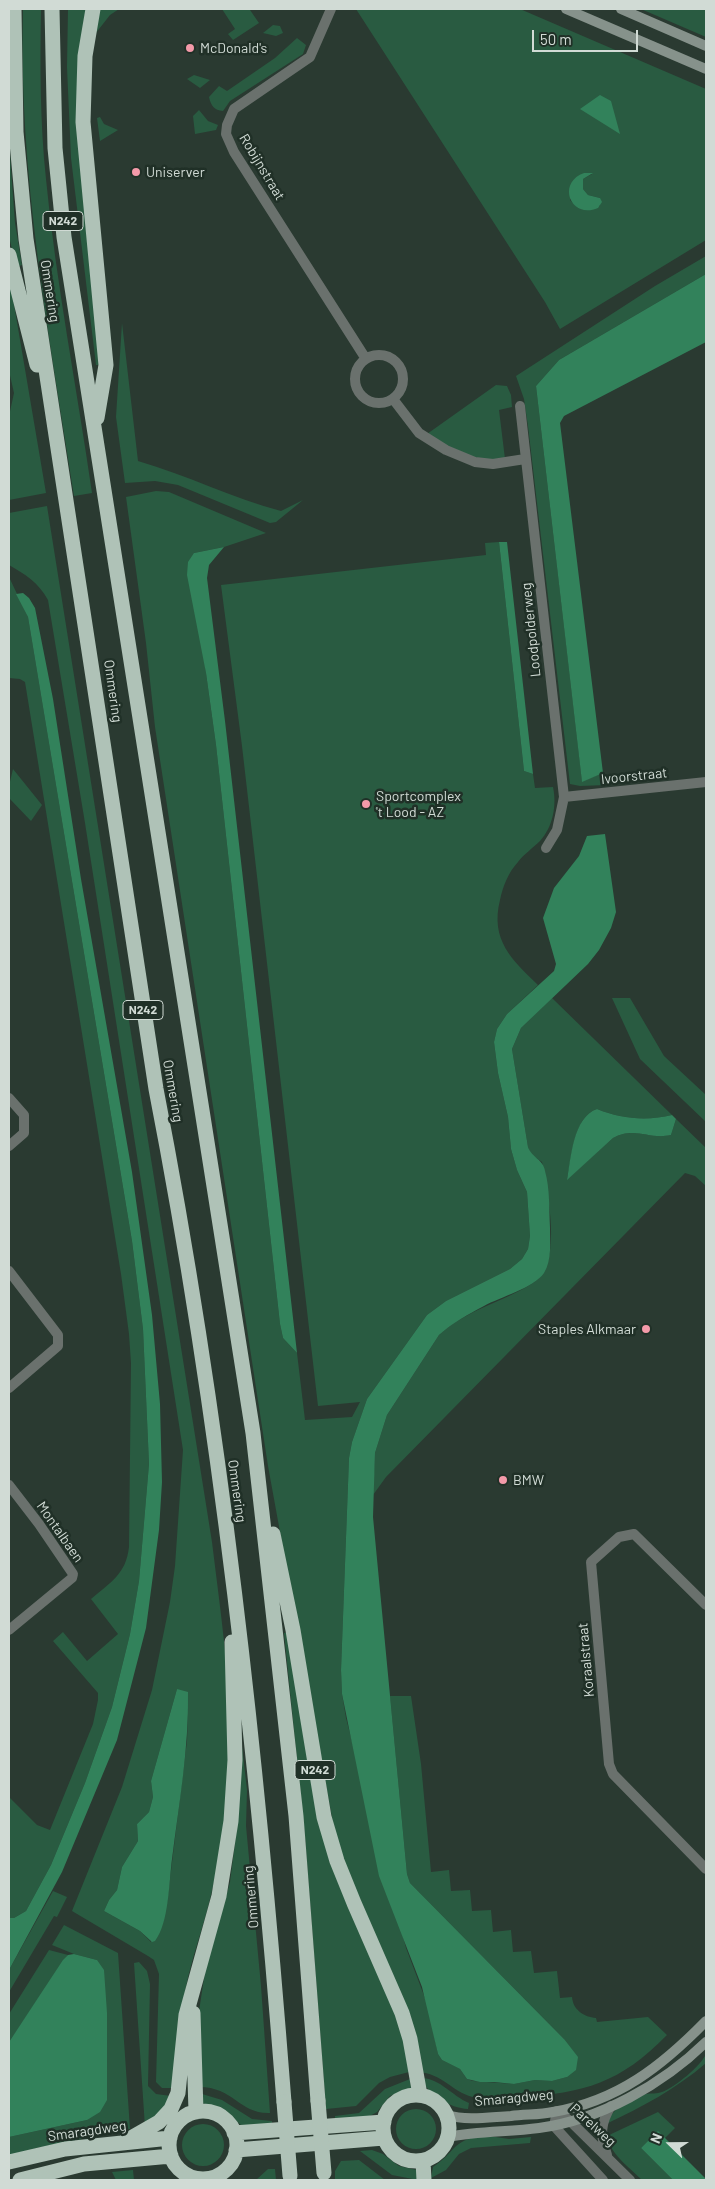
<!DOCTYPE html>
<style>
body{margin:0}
#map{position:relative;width:715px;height:2189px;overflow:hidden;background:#2a3a31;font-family:Barlow,sans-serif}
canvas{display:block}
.frame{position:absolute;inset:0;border:10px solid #d1dbd5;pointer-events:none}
.north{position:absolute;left:645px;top:2119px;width:50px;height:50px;-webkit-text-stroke:4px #203027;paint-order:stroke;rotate:292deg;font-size:14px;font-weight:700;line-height:20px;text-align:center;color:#d1dbd5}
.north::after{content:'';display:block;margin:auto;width:18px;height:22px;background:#d1dbd5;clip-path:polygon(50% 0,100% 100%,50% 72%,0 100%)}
.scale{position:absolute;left:532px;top:30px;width:106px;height:22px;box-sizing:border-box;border:2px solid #d1dbd5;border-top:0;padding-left:6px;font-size:15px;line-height:18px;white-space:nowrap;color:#d1dbd5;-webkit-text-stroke:4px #203027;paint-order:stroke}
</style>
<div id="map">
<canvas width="715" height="2189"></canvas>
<div class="frame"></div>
<div class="north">N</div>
<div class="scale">50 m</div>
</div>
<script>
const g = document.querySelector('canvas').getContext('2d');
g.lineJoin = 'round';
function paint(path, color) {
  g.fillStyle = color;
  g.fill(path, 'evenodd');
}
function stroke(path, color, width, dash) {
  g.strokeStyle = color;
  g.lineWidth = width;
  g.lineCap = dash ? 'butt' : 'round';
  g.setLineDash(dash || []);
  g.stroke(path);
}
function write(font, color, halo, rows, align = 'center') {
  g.font = font + ' Barlow,sans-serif';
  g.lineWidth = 5;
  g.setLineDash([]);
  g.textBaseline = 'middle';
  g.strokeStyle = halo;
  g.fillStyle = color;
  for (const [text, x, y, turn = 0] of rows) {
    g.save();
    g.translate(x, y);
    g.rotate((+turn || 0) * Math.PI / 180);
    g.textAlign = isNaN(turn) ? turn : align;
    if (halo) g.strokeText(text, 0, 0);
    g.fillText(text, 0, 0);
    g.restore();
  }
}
paint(new Path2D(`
 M 23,9 L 41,9 C 40,65 40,123 46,179 C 56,284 77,388 92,493 L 74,496 C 49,334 18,173 23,9 Z
 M 68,9 L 86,9 L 83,25 L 101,365 L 96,365 L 71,158 L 67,67 Z
 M 99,9 L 119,9 L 110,15 L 92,38 Z
 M 222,9 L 250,10 L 259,23 L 233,40 L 228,34 L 235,29 Z
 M 356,9 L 520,9 L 706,89 L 706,240 L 560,329 L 545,302 ZM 584,173 L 592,174 L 583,179 L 583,189 L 588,195 L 600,198 L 600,206 L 578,208 L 570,200 Z
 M 641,9 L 706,9 L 706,37 Z
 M 273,25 L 280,26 L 283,33 L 276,36 L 263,33 Z
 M 297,38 L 306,45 L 303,54 L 230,101 L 223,111 C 214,110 211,106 209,97 L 219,86 L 227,91 L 275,58 Z
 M 194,75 L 210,80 L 200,88 L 187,79 Z
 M 199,110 L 208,121 L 218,125 L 216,130 L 195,134 L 193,116 Z
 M 100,117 L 104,124 L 118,130 L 100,141 L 97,118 Z
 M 9,141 L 15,223 L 22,265 L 16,267 L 9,236 Z
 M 706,256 L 706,274 L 559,360 L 536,386 L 582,781 L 603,773 L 606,785 L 580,786 L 570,784 L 528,426 L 524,399 L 516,376 L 655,286 Z
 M 9,275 L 46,493 L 9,500 L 9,416 L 14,393 L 9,371 Z
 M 122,323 L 138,461 C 187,475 232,498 281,511 L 303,500 L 276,522 L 270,523 L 178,485 L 155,481 L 125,483 L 116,417 Z
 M 496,385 L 507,386 L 511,395 L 512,407 L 499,410 L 505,459 C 499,459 492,460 485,459 C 466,457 442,445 427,434 Z
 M 156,491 L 169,492 L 266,533 L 224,547 L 194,553 L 206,673 L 216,745 L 280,1324 L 283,1338 L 297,1353 L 305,1420 L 352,1417 L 360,1402 L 318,1406 L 242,746 L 221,585 L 486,555 L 485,543 L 499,542 L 524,771 L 533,774 L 535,788 L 553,787 C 557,805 553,827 540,841 C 533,848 524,854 518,862 C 508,873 503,886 500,900 C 490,940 512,960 538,985 L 507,1014 L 497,1029 L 494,1042 L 498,1073 L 508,1117 L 511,1149 L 517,1170 L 527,1192 L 530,1236 L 528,1249 L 522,1259 L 510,1269 L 446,1301 L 427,1315 L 367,1399 L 352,1442 L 349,1458 L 341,1670 L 342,1694 L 346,1718 L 406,1948 L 428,2006 L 438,2054 L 442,2060 L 460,2069 L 467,2079 L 473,2081 L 514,2084 L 535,2080 L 552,2081 L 567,2077 L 564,2039 L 410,1883 L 407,1874 L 390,1696 L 411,1696 L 421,1764 L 431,1872 L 449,1870 L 451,1891 L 470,1890 L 472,1911 L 491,1910 L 493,1932 L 511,1930 L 513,1952 L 531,1951 L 534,1973 L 557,1971 L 560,1998 L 572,1997 C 573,2010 584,2017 596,2018 L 597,2022 L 648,2017 L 667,2035 C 620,2083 585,2093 519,2097 C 504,2098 487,2101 473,2097 C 452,2092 442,2073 418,2072 L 339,1856 L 268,1466 L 155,727 L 146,643 L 126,497 Z
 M 47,506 L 212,1542 C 222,1624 237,1721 227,1802 C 222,1834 218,1868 210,1899 C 203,1928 192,1957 186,1987 C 179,2020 177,2054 173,2088 L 162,2088 L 156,2082 L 159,1974 L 154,1960 L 148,1956 L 72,1911 L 122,1787 L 152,1690 L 170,1602 L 175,1566 L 183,1450 L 85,823 L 48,600 C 39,583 25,574 9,565 L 9,513 ZM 177,1689 L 188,1710 L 187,1741 L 167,1903 L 151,1942 L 140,1931 L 104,1911 L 109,1900 L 117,1890 L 122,1867 L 138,1841 L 137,1824 L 149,1812 L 153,1797 L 151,1781 Z
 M 9,577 L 28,617 L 132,1241 L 143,1329 L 149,1464 L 139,1581 L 130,1634 L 112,1707 L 85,1783 L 51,1865 L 26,1911 L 14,1918 L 9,1918 L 9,1797 L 37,1825 L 50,1830 L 93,1724 L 98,1700 L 98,1693 L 53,1641 L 63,1632 L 87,1661 L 118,1634 L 91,1599 C 111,1582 126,1574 129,1547 L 131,1363 L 129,1334 L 121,1274 L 25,682 L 20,679 L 9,678 Z
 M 13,769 L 42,805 L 31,821 L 9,798 L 9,786 Z
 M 552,998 L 672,1115 C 647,1121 621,1119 597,1109 C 573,1117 572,1158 567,1179 L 613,1138 C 635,1126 649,1140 671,1135 L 676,1119 L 706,1148 L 706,1186 L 695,1176 L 685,1173 L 386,1477 L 373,1495 L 375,1453 L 387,1415 L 439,1335 C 466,1310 503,1302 533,1283 C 564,1264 547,1191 542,1162 L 530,1154 L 528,1147 L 512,1049 L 521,1028 Z
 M 612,998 L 630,998 L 664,1056 L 706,1095 L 706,1122 L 640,1059 Z
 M 289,1632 L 311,1774 L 400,2021 L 409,2072 L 390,2077 L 379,2083 L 356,2106 L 326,2109 L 305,1837 L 284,1633 Z
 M 240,1729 L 247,1790 L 246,1826 L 261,1986 L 270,2113 C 239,2114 234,2087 199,2087 L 199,2011 L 205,1972 L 230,1882 L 237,1827 Z
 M 53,1891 L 67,1897 L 57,1917 L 54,1916 L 9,1992 L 9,1970 Z
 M 64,1925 L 118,1953 L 130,2129 L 37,2148 L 9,2156 L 9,2137 L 87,2120 L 97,1960 L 74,1954 L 52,1945 Z
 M 49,1950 L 68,1955 L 9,2042 L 9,2014 Z
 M 139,1962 L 147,1971 L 150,1984 L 148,2086 L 156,2094 L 171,2096 L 166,2107 L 145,2127 L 134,1963 Z
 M 706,2054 L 706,2063 C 676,2089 642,2107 606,2124 C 613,2107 631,2099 646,2094 C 651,2093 657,2094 662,2092 C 675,2087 701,2066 706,2054 Z
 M 421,2078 C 440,2078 452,2096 469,2103 L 468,2109 C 450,2108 428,2095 421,2078 Z
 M 410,2079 L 411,2088 L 390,2096 L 377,2112 L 368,2117 L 335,2121 L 335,2116 L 359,2113 L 385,2089 Z
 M 202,2094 L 222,2100 L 252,2119 L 272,2121 L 272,2128 L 243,2127 L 224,2110 L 202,2103 Z
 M396 2129a20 20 0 1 1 40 0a20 20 0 1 1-40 0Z
 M 658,2112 L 675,2128 L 665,2138 L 658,2132 L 641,2148 L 673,2180 L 642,2180 C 630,2168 610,2154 607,2136 Z
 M182 2145a21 21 0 1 1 42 0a21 21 0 1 1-42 0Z
 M 482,2135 L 509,2139 L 531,2137 L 530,2143 L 471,2148 L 459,2154 L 446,2170 L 431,2178 L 433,2167 C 456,2152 450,2142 482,2135 Z
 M 372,2150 L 383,2154 L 399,2166 L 417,2170 L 418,2180 L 392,2175 L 360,2151 Z
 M 359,2160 L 385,2180 L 335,2180 L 335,2171 L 341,2161 Z
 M 268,2169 L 275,2169 L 276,2180 L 256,2180 Z
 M 133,2170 L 134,2180 L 116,2180 L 112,2172 Z`), '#295b41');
paint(new Path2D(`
 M 600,95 L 611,101 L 620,134 L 580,109 Z
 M 584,173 L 593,173 L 583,179 L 583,189 L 588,195 L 600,198 L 602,202 L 598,208 C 571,220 556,183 584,173 Z
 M 706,274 L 706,342 L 564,416 L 560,423 L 603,773 L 582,782 L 536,386 L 559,360 Z
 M 499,542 L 507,542 L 533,774 L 524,771 Z
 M 224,547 L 209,565 L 207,578 L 225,721 L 297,1353 L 283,1338 L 280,1324 L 216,745 L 206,673 L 187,575 L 188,562 L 194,553 Z
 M 23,593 L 29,598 L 35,608 L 53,699 L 81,879 L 132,1172 L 152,1315 L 160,1404 L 162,1482 L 159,1530 L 146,1628 L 117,1740 L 62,1872 L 9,1970 L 9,1918 L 14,1918 L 26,1911 L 51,1865 L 85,1783 L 112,1707 L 130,1634 L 139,1581 L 149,1464 L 143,1329 L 132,1241 L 28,617 L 16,594 Z
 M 605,834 L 616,912 L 611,928 L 599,950 L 588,964 L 521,1028 L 512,1049 L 528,1147 C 532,1158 543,1159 545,1171 C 550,1189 549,1209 550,1228 C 550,1242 552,1260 544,1273 C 534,1288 500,1297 484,1306 C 469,1314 452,1323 439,1335 L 387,1415 L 375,1453 L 373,1517 L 407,1874 L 410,1883 L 564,2039 L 578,2057 L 576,2070 L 567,2077 L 552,2081 L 535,2080 L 514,2084 L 494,2082 L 480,2082 L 467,2079 L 460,2069 L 442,2060 L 438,2054 L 422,1987 L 379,1876 L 342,1694 L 341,1670 L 349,1458 L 352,1442 L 367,1399 L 427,1315 L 446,1301 L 510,1269 L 522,1259 L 528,1249 L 530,1236 L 527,1192 L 517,1170 L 511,1149 L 508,1117 L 498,1073 L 494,1042 L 497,1029 L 507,1014 L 554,971 L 556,964 L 543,918 L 554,888 L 579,856 L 587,836 Z
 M 597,1109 C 621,1119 647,1121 672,1115 L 676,1119 L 671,1135 C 649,1140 635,1126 613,1138 L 567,1180 C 571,1158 573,1117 597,1109 Z
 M 177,1689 L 188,1692 C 189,1748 179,1804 172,1859 C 169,1882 169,1923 155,1941 L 152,1942 L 140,1931 L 104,1911 L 109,1900 L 117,1890 L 122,1867 L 138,1841 L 137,1824 L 149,1812 L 153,1797 L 151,1781 Z
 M 74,1954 L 97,1960 L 104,1970 L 107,2013 L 107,2100 L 100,2112 L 87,2120 L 9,2137 L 9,2042 L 63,1960 L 68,1955 Z
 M 658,2131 L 706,2179 L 706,2180 L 673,2180 L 641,2148 Z`), '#32825b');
stroke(new Path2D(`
 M 331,9 L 310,57 L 234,109 L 227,125 L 226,134 L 234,152 L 366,359
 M355 379a24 24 0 1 1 48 0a24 24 0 1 1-48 0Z
 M 393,399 L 419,433 L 446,450 L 475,462 L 493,464 L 525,459
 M 520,406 L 564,797 L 557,830 L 546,848
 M 564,797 L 706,782
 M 9,1098 L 24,1115 L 24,1133 L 9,1146
 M 9,1271 L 58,1335 L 58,1346 L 9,1388
 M 9,1485 L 39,1524 L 73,1574 L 72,1578 L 9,1630
 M 706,1605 L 634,1534 L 619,1537 L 591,1562 L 609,1764 L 613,1774 L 706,1869
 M 607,2155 C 600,2135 600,2124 611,2106
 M 603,2180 L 554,2126 L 557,2111 L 570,2121 L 630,2180`), '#6a716d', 10);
stroke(new Path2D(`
 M 566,9 L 706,69
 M 621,9 L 706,46
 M 447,2115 C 467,2121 490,2117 511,2116 C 525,2114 539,2115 553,2112 C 618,2101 662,2066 706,2021
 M 448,2137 C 479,2131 509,2132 539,2128 C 600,2120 663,2084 706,2042`), '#86928b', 10);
stroke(new Path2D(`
 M 14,9 L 16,132 L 26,239 L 156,1089 C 221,1423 258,1763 284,2102
 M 52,9 L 55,148 L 64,237 L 253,1433 L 296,1816 L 318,2101
 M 93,9 L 85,56 L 83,122 L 106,365 L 97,418
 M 9,255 L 37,365
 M 273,1534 L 293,1630 L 324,1817 L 337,1861 L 354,1903 L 402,2013 L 410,2039 L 420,2095
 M 193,2013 L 196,2112
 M383 2128a33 33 0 1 1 66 0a33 33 0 1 1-66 0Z
 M169 2145a34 34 0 1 1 68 0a34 34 0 1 1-68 0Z
 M 234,2133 L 384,2122
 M 124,2142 L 159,2122 L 171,2109 L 178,2093 L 186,2015 L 219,1896 L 231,1821 L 235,1760 L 232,1642
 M 236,2150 L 384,2138
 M 423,2161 L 424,2180
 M 9,2162 L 65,2149 L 170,2138
 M 20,2180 L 84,2164 L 171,2156`), '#afc2b7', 15);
stroke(new Path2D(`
 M 318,2101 L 324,2173
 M 284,2102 L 290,2176`), '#afc2b7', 15);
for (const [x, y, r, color] of [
 [190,48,5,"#f39aa9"],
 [136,172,5,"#f39aa9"],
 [366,804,5,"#f39aa9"],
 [646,1329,5,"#f39aa9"],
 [503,1480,5,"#f39aa9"]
]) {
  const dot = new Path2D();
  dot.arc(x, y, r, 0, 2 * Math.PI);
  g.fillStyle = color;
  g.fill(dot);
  stroke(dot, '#203027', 2);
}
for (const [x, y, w] of [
 [63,221,40],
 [143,1010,40],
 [315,1770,40]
]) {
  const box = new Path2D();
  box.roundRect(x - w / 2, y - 9.5, w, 19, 4);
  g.fillStyle = '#203027';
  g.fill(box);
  stroke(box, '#d1dbd5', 1);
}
write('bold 12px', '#d1dbd5', null, [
 ["N242",63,221],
 ["N242",143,1010],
 ["N242",315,1770]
]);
write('14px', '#d1dbd5', '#203027', [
 ["McDonald's",200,48],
 ["Uniserver",146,172],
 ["Sportcomplex",376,796],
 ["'t Lood - AZ",376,812],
 ["Staples Alkmaar",636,1329,"right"],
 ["BMW",513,1480]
], 'left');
write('14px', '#d1dbd5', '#203027', [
 ["Robijnstraat",262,167,59],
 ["Ommering",50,291,81],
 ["Loodpolderweg",531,630,-96],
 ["Ommering",113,691,82],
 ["Ivoorstraat",634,776,-6],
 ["Ommering",173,1091,80],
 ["Ommering",237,1491,82],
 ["Montalbaen",60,1532,55],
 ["Koraalstraat",586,1660,-95],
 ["Ommering",251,1897,-95],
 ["Smaragdweg",514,2098,-5],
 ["Parelweg",593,2125,42],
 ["Smaragdweg",87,2131,-8]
]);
</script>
